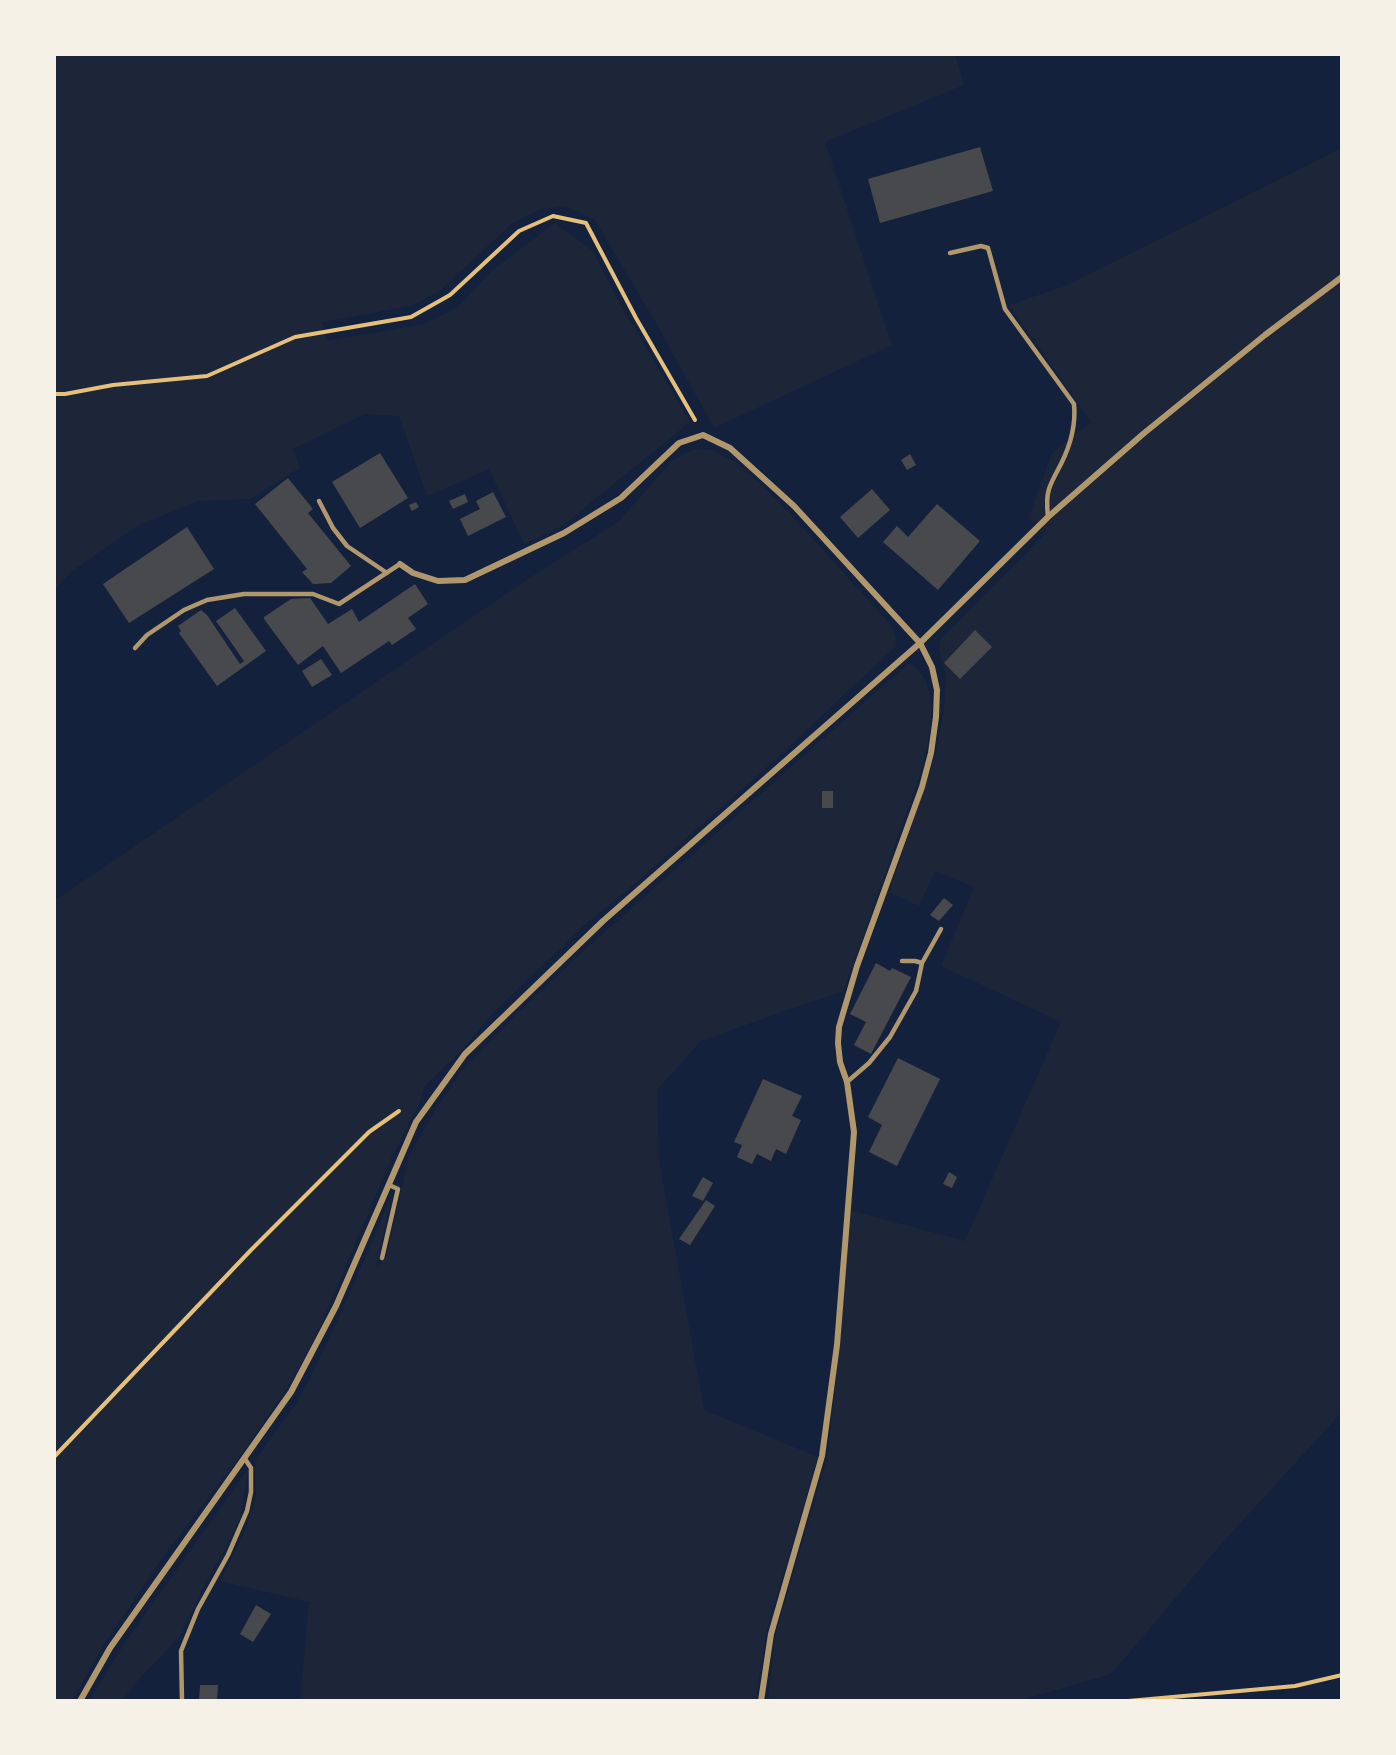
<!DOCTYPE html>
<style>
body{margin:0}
#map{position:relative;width:1396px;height:1755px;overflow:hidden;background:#14213d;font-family:"Roboto Condensed",sans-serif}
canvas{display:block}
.frame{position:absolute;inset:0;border:56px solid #f6f1e7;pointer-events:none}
</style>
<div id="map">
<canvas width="1396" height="1755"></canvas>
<div class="frame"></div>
</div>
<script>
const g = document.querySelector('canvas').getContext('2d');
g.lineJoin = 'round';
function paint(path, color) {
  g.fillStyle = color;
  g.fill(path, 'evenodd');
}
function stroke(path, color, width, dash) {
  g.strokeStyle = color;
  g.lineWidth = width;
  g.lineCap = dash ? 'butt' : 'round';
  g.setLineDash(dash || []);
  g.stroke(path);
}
paint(new Path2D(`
 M 54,54 L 955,54 L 964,85 L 825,142 L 892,345 L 714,428 L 656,323 L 595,220 L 566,206 L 539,210 L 514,222 L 438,292 L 410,306 L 322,322 L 327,341 L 423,324 L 457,308 L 493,270 L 555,223 L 592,250 L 620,304 L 690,422 L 562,526 L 524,544 L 489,469 L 427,496 L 399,416 L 365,414 L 293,449 L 300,468 L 250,499 L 198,501 L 137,526 L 71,572 L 54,590 Z
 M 1342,148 L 1342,1412 L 1223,1542 L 1111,1674 L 1018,1701 L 768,1701 L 775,1636 L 828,1455 L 840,1346 L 849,1210 L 965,1241 L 1061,1022 L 941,966 L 974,887 L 935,871 L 919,906 L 889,892 L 936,753 L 944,708 L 946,675 L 939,650 L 941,639 L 1047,532 L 1042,524 L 1028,519 L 1052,453 L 1091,422 L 1009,305 L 1065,286 Z
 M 694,449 L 712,450 L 735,462 L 755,479 L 783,506 L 889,623 C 894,631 897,637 895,647 L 767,767 L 626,891 L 588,922 L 493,1013 L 461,1051 L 424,1087 L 418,1109 L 412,1118 L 391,1159 L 320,1327 L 292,1381 L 242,1454 L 165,1554 L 104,1644 L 72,1701 L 54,1701 L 54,901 L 537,573 L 618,522 L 672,461 Z
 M 909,663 C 928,674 931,693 931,714 C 930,756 912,797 898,837 C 880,888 862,940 843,992 L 804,1004 L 701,1041 L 657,1090 L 659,1160 L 704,1410 L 818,1457 L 766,1632 L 756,1701 L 300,1701 L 309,1602 L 220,1581 L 243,1536 L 253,1509 L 256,1495 L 255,1460 L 295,1405 L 308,1382 L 342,1311 L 391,1198 L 376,1268 L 386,1258 L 409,1156 L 437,1107 L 461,1072 L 519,1012 L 590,945 Z
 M 248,1469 L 240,1518 L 224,1551 L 207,1579 L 181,1635 L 139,1679 L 122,1701 L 89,1701 L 124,1644 Z`), '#1d2539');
paint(new Path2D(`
 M 980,147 L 993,191 L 880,223 L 868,179 Z
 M 380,453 L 408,498 L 360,528 L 332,482 Z
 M 910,454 L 916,465 L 907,470 L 901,460 Z
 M 288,478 L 313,509 L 308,513 L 351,566 L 331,583 L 313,584 L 302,572 L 307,569 L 255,504 Z
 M 872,489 L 890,510 L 858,538 L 840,517 Z
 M 493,492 L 506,517 L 468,536 L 460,519 L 480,509 L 476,501 Z
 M 465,494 L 468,502 L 453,509 L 449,501 Z
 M 416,502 L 419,507 L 412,511 L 409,505 Z
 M 937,504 L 980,541 L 938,590 L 883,542 L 897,526 L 908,537 Z
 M 187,527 L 214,569 L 129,623 L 103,584 Z
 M 415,584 L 428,604 L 408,618 L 416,629 L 392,645 L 389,641 L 341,673 L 323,646 L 298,665 L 264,619 L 264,617 L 291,599 L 310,598 L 328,624 L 352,609 L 359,622 Z
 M 235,608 L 266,651 L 217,686 L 179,633 L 181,631 L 178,626 L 201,610 L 207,615 L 240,664 L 244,661 L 216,621 Z
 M 975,630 L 992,647 L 960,679 L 944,663 Z
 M 321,659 L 332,675 L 312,687 L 302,671 Z
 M 822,791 L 833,791 L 833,808 L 822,808 Z
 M 944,898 L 953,905 L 939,921 L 930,915 Z
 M 876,963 L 890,971 L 892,968 L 911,977 L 871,1054 L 854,1045 L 866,1022 L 850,1014 Z
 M 898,1058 L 940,1079 L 897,1166 L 869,1152 L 882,1125 L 868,1117 Z
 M 763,1079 L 802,1096 L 792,1116 L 801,1120 L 786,1154 L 776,1149 L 771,1161 L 757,1154 L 752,1164 L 737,1157 L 742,1145 L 734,1142 Z
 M 949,1172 L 957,1177 L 952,1188 L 943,1184 Z
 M 703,1177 L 713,1183 L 703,1201 L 692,1196 Z
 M 706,1200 L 715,1206 L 690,1245 L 679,1239 Z
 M 256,1605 L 271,1614 L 253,1642 L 240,1634 Z
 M 200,1685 L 218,1685 L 217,1701 L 199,1701 Z`), '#48494c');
stroke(new Path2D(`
 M 54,394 L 65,394 L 113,385 L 207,376 L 295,337 L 411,317 L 450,295 L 519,231 L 553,216 L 586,223 L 636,318 L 695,420
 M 54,1457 L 251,1250 L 369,1132 L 399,1111
 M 1128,1701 L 1295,1686 L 1342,1675`), '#e5c07b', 4);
stroke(new Path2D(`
 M 950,253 L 981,246 L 988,248 L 1005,309 L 1074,404 C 1076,424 1070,446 1061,464 C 1057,472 1052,480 1049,489 C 1046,498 1047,508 1048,517
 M 319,501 L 333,528 L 347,546 L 387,573
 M 135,648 L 147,635 L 184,610 L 207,600 L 244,594 L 313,594 L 339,604 L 400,564
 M 922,963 L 941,929
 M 847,1082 L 869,1063 L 890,1037 L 916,991 L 922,963 L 915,961 L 902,961
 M 382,1258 L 398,1189 L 389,1185
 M 182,1701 L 181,1651 L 198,1609 L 228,1555 L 247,1511 L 251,1492 L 251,1468 L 245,1459`), '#b1986c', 4.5);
stroke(new Path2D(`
 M 400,564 L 413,573 L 438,581 L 465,580 L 564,533 L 621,498 L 679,443 L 703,435 L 730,448 L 794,506 L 920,643 L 932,667 L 937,690 L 936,717 L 931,753 L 922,787 L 857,966 L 839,1027 L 838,1043 L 840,1062 L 847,1082 L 854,1132 L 837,1345 L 822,1456 L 771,1634 L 761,1701
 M 80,1701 L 110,1648 L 291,1392 L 336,1306 L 416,1122 L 465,1054 L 603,921 L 920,643 L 1048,517 L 1143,434 L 1265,335 L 1342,277`), '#b1986c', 6);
</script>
